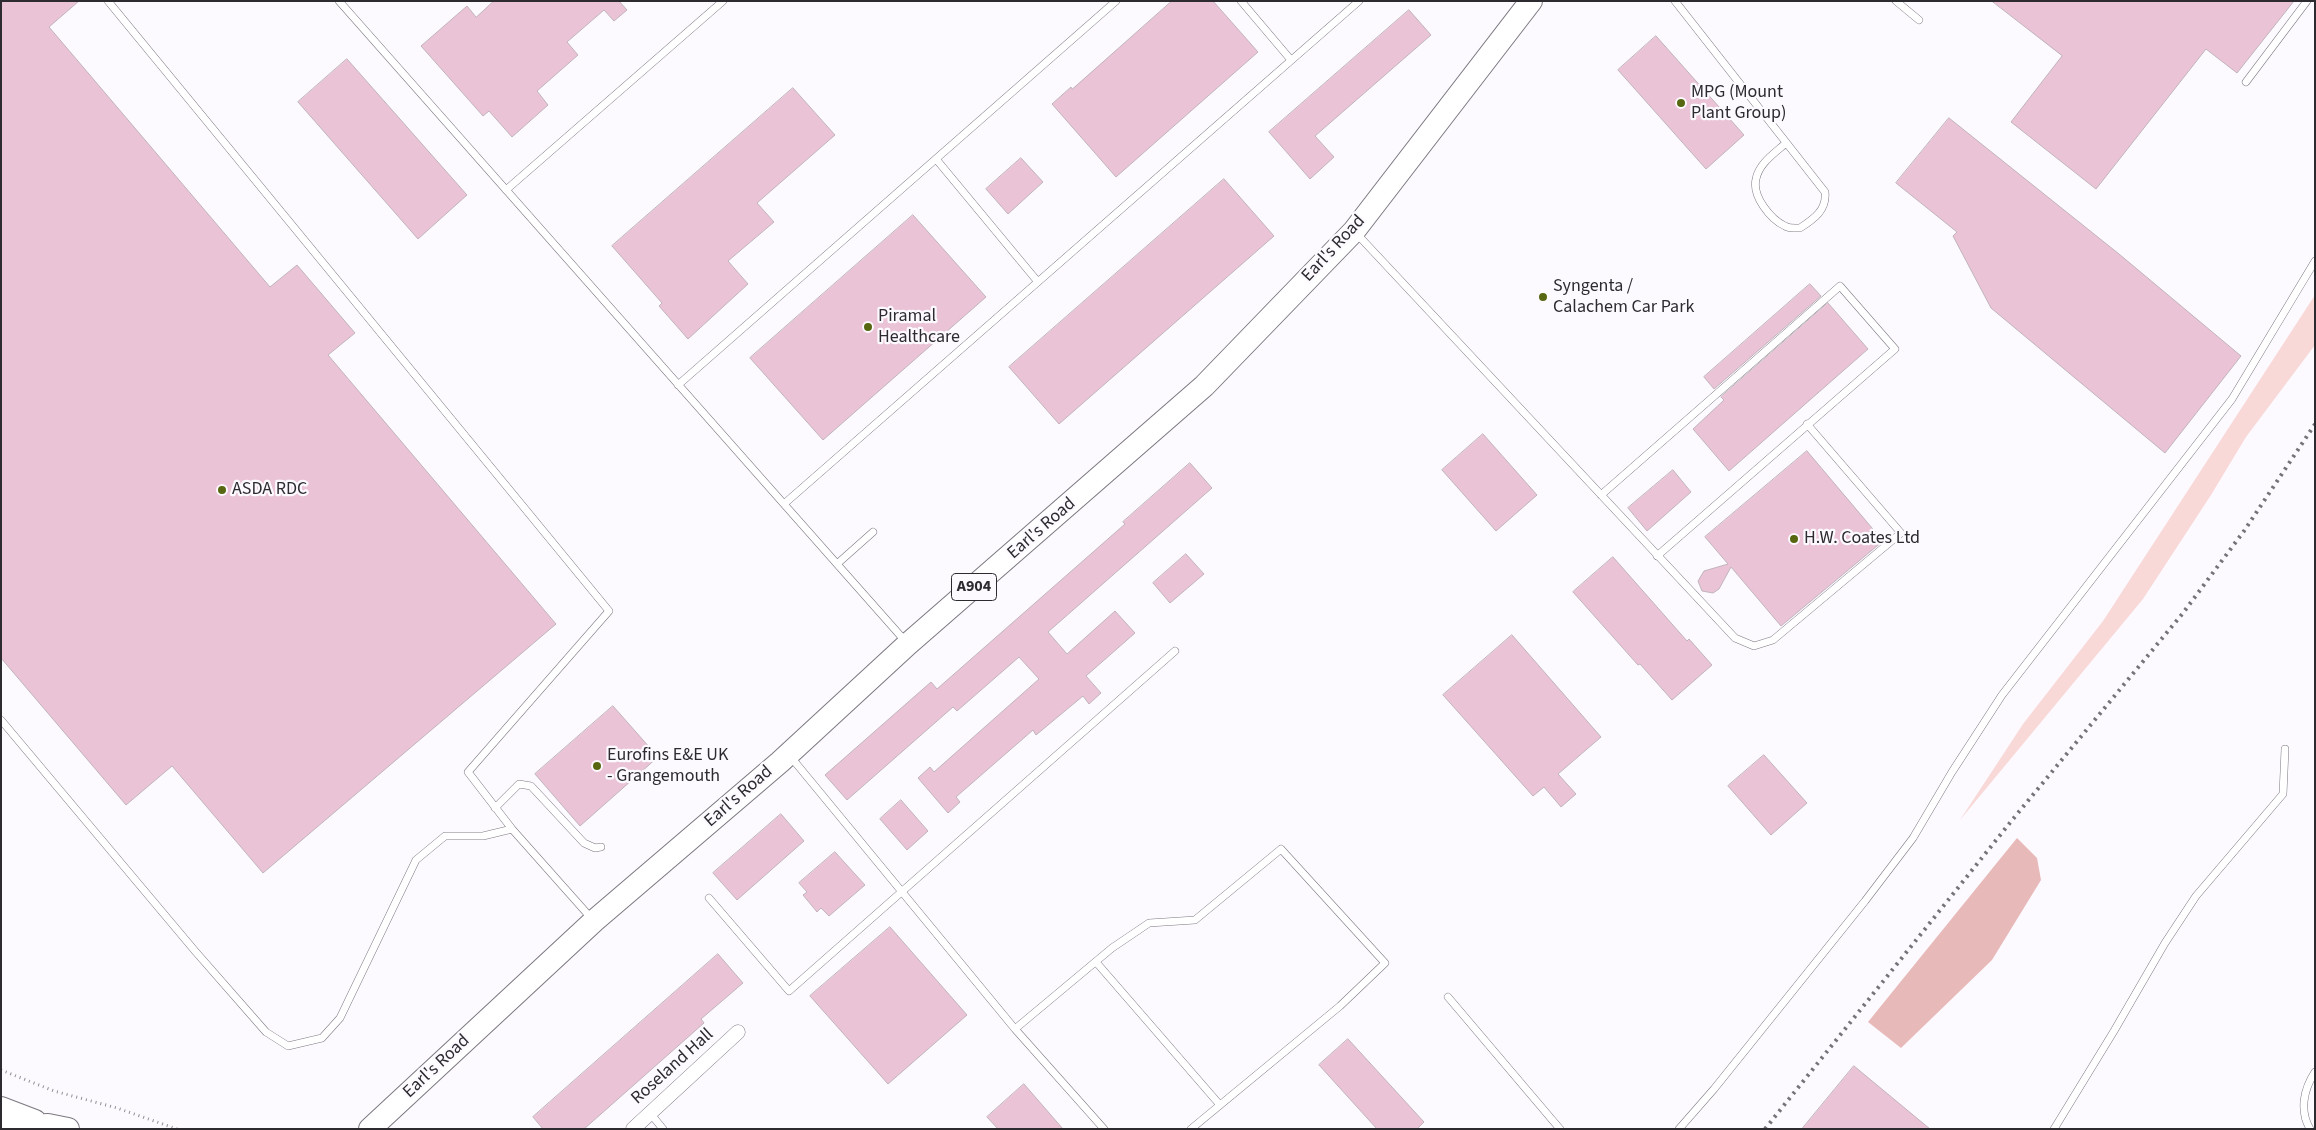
<!DOCTYPE html>
<style>
body{margin:0}
#map{position:relative;width:2316px;height:1130px;overflow:hidden;background:#fcf9ff;font-family:"Source Sans 3",sans-serif}
canvas{display:block}
.frame{position:absolute;inset:0;border:2px solid #2d2b2f;pointer-events:none}
</style>
<div id="map">
<canvas width="2316" height="1130"></canvas>
<div class="frame"></div>
</div>
<script>
const g = document.querySelector('canvas').getContext('2d');
g.lineJoin = 'round';
function paint(path, color) {
  g.fillStyle = color;
  g.fill(path, 'evenodd');
}
function stroke(path, color, width, dash) {
  g.strokeStyle = color;
  g.lineWidth = width;
  g.lineCap = dash ? 'butt' : 'round';
  g.setLineDash(dash || []);
  g.stroke(path);
}
function write(font, color, halo, rows, align = 'center') {
  g.font = font + ' "Source Sans 3",sans-serif';
  g.lineWidth = 4.5;
  g.setLineDash([]);
  g.textBaseline = 'middle';
  g.strokeStyle = halo;
  g.fillStyle = color;
  for (const [text, x, y, turn = 0] of rows) {
    g.save();
    g.translate(x, y);
    g.rotate((+turn || 0) * Math.PI / 180);
    g.textAlign = isNaN(turn) ? turn : align;
    if (halo) g.strokeText(text, 0, 0);
    g.fillText(text, 0, 0);
    g.restore();
  }
}
paint(new Path2D(`
 M 2315,295 L 2315,345 L 2246,437 L 2211,495 L 2143,599 L 1960,820 L 2023,724 L 2103,621 Z`), '#f8d9d8');
paint(new Path2D(`
 M 2017,838 L 2037,858 L 2041,880 L 1992,960 L 1901,1048 L 1868,1022 Z`), '#e7bab9');
const building = new Path2D(`
 M 1,1 L 79,1 L 49,27 L 270,287 L 297,265 L 355,333 L 328,355 L 556,624 L 263,873 L 172,766 L 126,805 L 1,658 Z
 M 494,1 L 619,1 L 627,10 L 614,21 L 604,10 L 567,42 L 578,55 L 537,91 L 548,105 L 512,137 L 489,111 L 483,116 L 421,46 L 467,6 L 476,17 Z
 M 1172,1 L 1213,1 L 1258,52 L 1116,177 L 1052,104 L 1071,87 L 1072,89 Z
 M 1992,1 L 2294,1 L 2237,73 L 2206,49 L 2096,189 L 2011,122 L 2062,56 Z
 M 1409,10 L 1431,35 L 1315,136 L 1334,157 L 1310,179 L 1269,132 Z
 M 1656,36 L 1744,135 L 1706,169 L 1618,70 Z
 M 347,59 L 467,195 L 418,239 L 298,102 Z
 M 793,88 L 835,135 L 757,203 L 774,222 L 728,261 L 748,284 L 688,339 L 659,306 L 662,303 L 612,246 Z
 M 1949,118 L 2119,254 L 2241,356 L 2165,453 L 1991,308 L 1953,236 L 1957,232 L 1896,183 Z
 M 1021,158 L 1043,182 L 1008,214 L 986,189 Z
 M 1224,179 L 1274,236 L 1059,424 L 1009,367 Z
 M 913,215 L 986,297 L 823,440 L 750,358 Z
 M 1810,284 L 1821,296 L 1714,389 L 1704,377 Z
 M 1828,303 L 1868,349 L 1729,471 L 1693,429 L 1724,400 L 1721,397 Z
 M 1483,434 L 1537,495 L 1496,531 L 1442,470 Z
 M 1807,451 L 1883,541 L 1781,626 L 1731,567 L 1719,589 L 1713,593 L 1702,591 L 1698,581 L 1704,571 L 1728,564 L 1705,537 Z
 M 1190,463 L 1212,488 L 1048,632 L 1067,654 L 1115,611 L 1135,633 L 1086,676 L 1101,693 L 1089,704 L 1083,696 L 1036,735 L 1033,730 L 956,797 L 960,802 L 948,813 L 918,778 L 930,767 L 934,772 L 1039,679 L 1019,657 L 957,711 L 953,707 L 847,800 L 825,775 L 931,682 L 937,689 L 1125,524 L 1123,522 Z
 M 1673,470 L 1691,492 L 1647,531 L 1628,508 Z
 M 1186,554 L 1204,574 L 1170,603 L 1153,583 Z
 M 1613,557 L 1687,641 L 1689,639 L 1712,665 L 1672,700 L 1640,664 L 1638,665 L 1573,592 Z
 M 1512,635 L 1601,737 L 1558,774 L 1576,794 L 1561,807 L 1544,787 L 1533,796 L 1443,695 Z
 M 613,706 L 658,757 L 580,826 L 535,774 Z
 M 1764,755 L 1807,803 L 1771,835 L 1728,786 Z
 M 901,800 L 928,831 L 907,850 L 880,819 Z
 M 781,814 L 804,841 L 737,900 L 713,873 Z
 M 835,852 L 865,885 L 829,916 L 821,908 L 817,912 L 803,895 L 807,892 L 799,883 Z
 M 890,927 L 967,1015 L 888,1084 L 810,996 Z
 M 718,954 L 743,983 L 701,1019 L 704,1023 L 584,1129 L 543,1129 L 533,1117 Z
 M 1348,1039 L 1424,1122 L 1417,1129 L 1377,1129 L 1319,1065 Z
 M 1854,1066 L 1930,1129 L 1802,1129 Z
 M 1024,1084 L 1063,1129 L 998,1129 L 987,1117 Z`);
paint(building, '#eac3d7');
stroke(building, '#c0b4ba', 1);
const service = new Path2D(`
 M 108,1 L 609,611 L 468,772 L 512,829 L 592,919
 M 339,1 L 906,642
 M 1241,1 L 1291,60
 M 1675,1 L 1825,192 C 1827,210 1814,219 1800,228 C 1795,228 1790,229 1785,226 C 1770,219 1752,196 1756,179 C 1759,163 1775,153 1786,143
 M 1896,1 L 1919,20
 M 2246,82 L 2307,1
 M 936,159 L 1038,282
 M 506,190 L 723,1
 M 1356,233 L 1735,638 L 1754,646 L 1773,640 L 1901,533 L 1807,424
 M 678,385 L 1116,1
 M 1601,495 L 1840,286 L 1895,349 L 1657,556
 M 784,504 L 1359,1
 M 837,564 L 873,532
 M 1,720 L 195,951 L 266,1032 L 288,1046 L 322,1038 L 340,1018 L 416,860 L 445,836 L 483,836 L 512,829
 M 790,756 L 1015,1029 L 1104,1129
 M 495,808 L 519,784 L 531,786 L 584,843 L 595,848 L 601,847
 M 709,898 L 789,991 L 1175,651
 M 1096,962 L 1220,1105
 M 1448,997 L 1560,1129
 M 1015,1029 L 1112,948 L 1149,923 L 1195,920 L 1281,849 L 1385,963 L 1340,1006 L 1191,1129
 M 650,1113 L 663,1129
 M 1679,1129 L 1714,1089 L 1865,901 L 1913,838 L 1952,772 L 2002,695 L 2232,399 L 2315,261
 M 2054,1129 L 2114,1031 L 2165,943 L 2196,896 L 2283,794 L 2285,749
 M 2310,1129 C 2299,1110 2304,1089 2315,1072`);
const minor = new Path2D(`
 M 633,1129 L 738,1032`);
const primary = new Path2D(`
 M 1,1108 L 35,1121
 M 1,1128 L 48,1125 L 68,1129
 M 370,1129 L 594,921 L 780,762 L 908,644 L 1204,386 L 1354,231 L 1531,1`);
stroke(service, '#7d7881', 8);
stroke(minor, '#7d7881', 15);
stroke(primary, '#7d7881', 24);
stroke(new Path2D(`
 M 1,1070 L 54,1091 L 117,1108 L 177,1129`), '#918f94', 3, [1, 4]);
stroke(service, '#fff', 7);
stroke(minor, '#fff', 14);
stroke(primary, '#fff', 22);
stroke(new Path2D(`
 M 1765,1129 L 2013,819 L 2183,613 L 2244,531 L 2315,424`), '#767378', 4, [2.5, 5]);
for (const [x, y, r, color] of [
 [1681,103,5,"#576711"],
 [1543,297,5,"#576711"],
 [868,327,5,"#576711"],
 [222,490,5,"#576711"],
 [1794,539,5,"#576711"],
 [597,766,5,"#576711"]
]) {
  const dot = new Path2D();
  dot.arc(x, y, r, 0, 2 * Math.PI);
  g.fillStyle = color;
  g.fill(dot);
  stroke(dot, '#fcf9ff', 2);
}
for (const [x, y, w] of [
 [974,587,45]
]) {
  const box = new Path2D();
  box.roundRect(x - w / 2, y - 13.5, w, 27, 4);
  g.fillStyle = '#fcf9ff';
  g.fill(box);
  stroke(box, '#2d2b2f', 1);
}
write('bold 16px', '#2d2b2f', null, [
 ["A904",974,587]
]);
write('18px', '#2d2b2f', '#fcf9ff', [
 ["MPG (Mount",1691,93],
 ["Plant Group)",1691,114],
 ["Syngenta /",1553,287],
 ["Calachem Car Park",1553,308],
 ["Piramal",878,317],
 ["Healthcare",878,338],
 ["ASDA RDC",232,490],
 ["H.W. Coates Ltd",1804,539],
 ["Eurofins E&E UK",607,756],
 ["- Grangemouth",607,777]
], 'left');
write('18px', '#2d2b2f', '#fcf9ff', [
 ["Earl's Road",1334,249,-47],
 ["Earl's Road",1042,529,-41],
 ["Earl's Road",739,797,-41],
 ["Earl's Road",437,1067,-43],
 ["Roseland Hall",673,1067,-42]
]);
</script>
